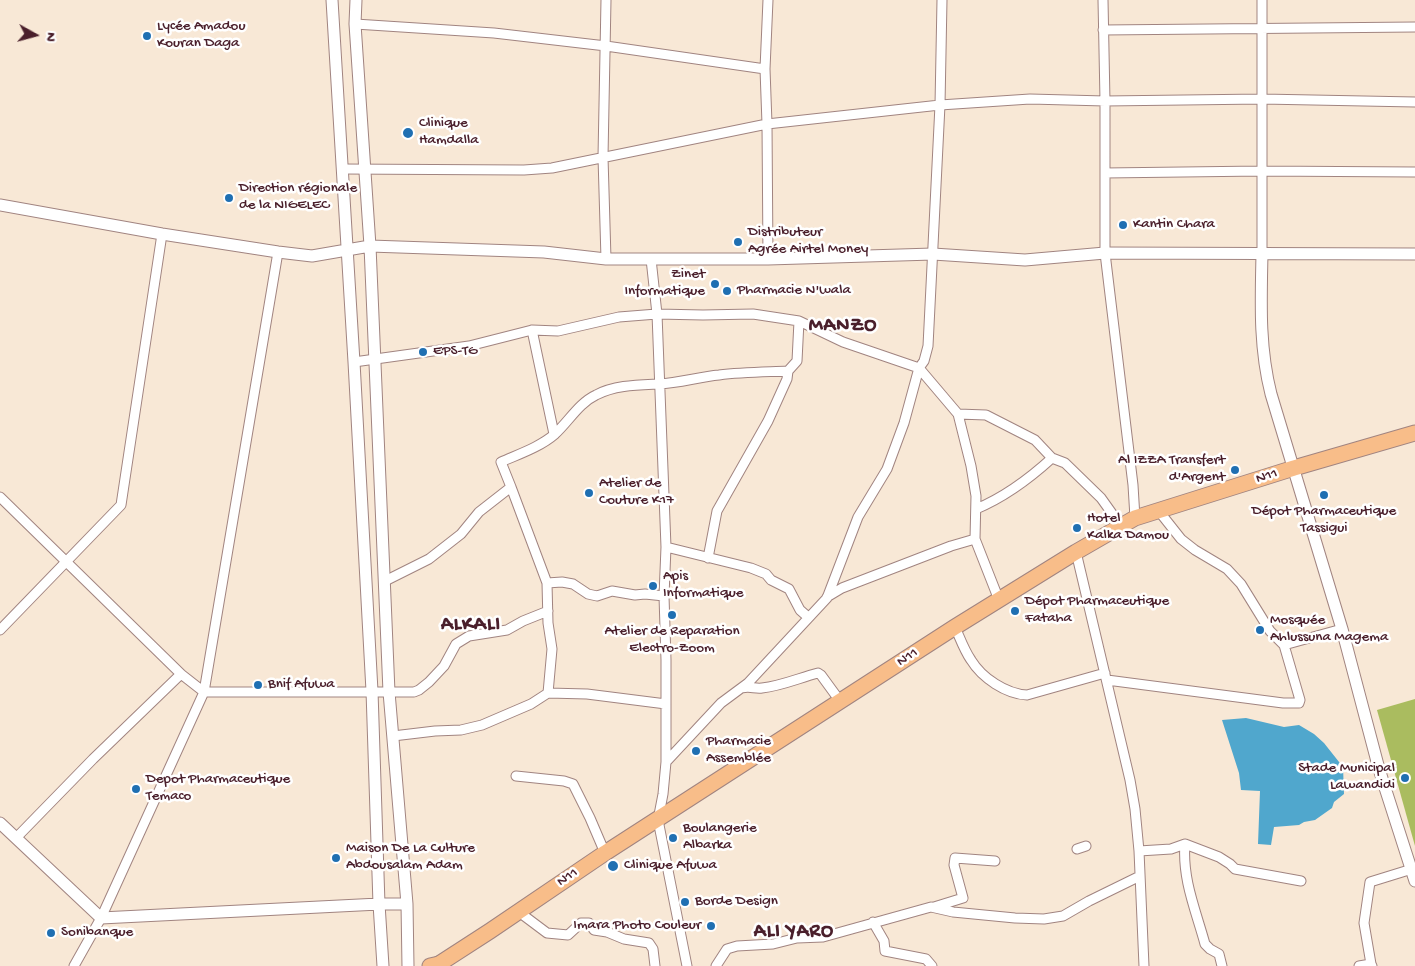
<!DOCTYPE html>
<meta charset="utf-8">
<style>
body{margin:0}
#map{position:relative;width:1415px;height:966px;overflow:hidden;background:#f8e8d6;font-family:"Gochi Hand",sans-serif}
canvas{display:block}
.north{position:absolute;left:10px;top:10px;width:50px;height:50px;-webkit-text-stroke:4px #fff;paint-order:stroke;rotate:97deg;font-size:14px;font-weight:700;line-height:20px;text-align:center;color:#4a1f2b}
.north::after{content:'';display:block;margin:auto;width:18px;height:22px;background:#4a1f2b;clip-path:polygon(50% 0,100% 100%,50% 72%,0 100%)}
</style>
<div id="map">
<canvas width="1415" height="966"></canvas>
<div class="north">N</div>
</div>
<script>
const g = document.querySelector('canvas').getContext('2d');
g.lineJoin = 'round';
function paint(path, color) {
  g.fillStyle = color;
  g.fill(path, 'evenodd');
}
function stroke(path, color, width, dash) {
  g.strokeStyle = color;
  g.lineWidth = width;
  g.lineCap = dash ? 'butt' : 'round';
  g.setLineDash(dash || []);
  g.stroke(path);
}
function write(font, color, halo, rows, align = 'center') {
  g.font = font + ' "Gochi Hand",sans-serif';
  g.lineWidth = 5;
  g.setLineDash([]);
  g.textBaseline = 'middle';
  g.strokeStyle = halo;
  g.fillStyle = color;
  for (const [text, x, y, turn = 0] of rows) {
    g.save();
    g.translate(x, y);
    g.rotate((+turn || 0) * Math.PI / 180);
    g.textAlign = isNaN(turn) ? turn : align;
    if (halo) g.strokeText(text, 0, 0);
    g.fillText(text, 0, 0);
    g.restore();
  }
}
paint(new Path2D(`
 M 1415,699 L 1415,846 L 1377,710 Z`), '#aabc5f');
paint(new Path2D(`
 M 1246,718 L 1284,727 L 1299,725 L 1314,734 L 1324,743 L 1343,767 L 1344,794 L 1334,802 L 1332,808 L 1315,820 L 1304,822 L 1299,825 L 1274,827 L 1271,845 L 1258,844 L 1260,791 L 1241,790 L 1239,773 L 1222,720 Z`), '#50a7cd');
const minor = new Path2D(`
 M 606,0 L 603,157 L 606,259
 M 1103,0 L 1105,101 L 1105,253 L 1133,485 L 1135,518
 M 355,24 L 494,33 L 606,46 L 765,69
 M 1103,30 L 1415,27
 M 342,169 L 524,170 L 552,168 L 767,124 L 940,105 L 1030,99 L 1105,101 L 1262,99 L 1415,102
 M 1105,173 L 1261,171 L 1415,172
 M 1262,254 L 1262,0
 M 651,259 L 657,314 L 666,547 L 664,596 L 666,660 L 666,762 L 663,794 L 658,820 L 687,966
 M 768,259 L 767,124 L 765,69 L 768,0
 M 532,330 L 554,434
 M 354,362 L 469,346 L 532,330 L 558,331 L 619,317 L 657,314 L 703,315 L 753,314 L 799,321 L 843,342 L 919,368 L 958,414 L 971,466 L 976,496 L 975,539 L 999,600
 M 958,414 L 986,415 L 1035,440 L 1052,458 L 1065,463 L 1101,498 L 1121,526
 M 511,487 L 547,583 L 562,582 L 573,584 L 588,594 L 597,596 L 612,591 L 635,595 L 645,594 L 664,596
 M 0,497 L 181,674 L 204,692 L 414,692 L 419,690 L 429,682 L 444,666 L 456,644 L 469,636 L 507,630 L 523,621 L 548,611
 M 976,509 C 1005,497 1029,479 1052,458
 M 666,547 L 751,568 L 766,574 L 771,580 L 789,589 L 800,610 L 808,617
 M 1076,552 L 1130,780 L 1135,809 L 1139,851 L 1144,966
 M 708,558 L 717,511 L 721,504 L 768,421 L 787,379 L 788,371
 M 385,581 L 429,559 L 461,534 L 479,512 L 511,487 L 501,462 C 519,454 540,447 555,434 C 569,421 579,403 596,395 C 615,385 638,385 659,384 C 679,383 699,377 719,375 C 742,372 765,372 788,371 L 797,361 L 799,321
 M 547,583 L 548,623 L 552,649 L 548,693
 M 827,597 L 842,588 L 951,546 L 975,539
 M 955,627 C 960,638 964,650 971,660 C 982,678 1006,694 1027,695 L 1105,673
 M 0,630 L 121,505 L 162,234
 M 1284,645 L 1342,629
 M 1107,680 L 1283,703 L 1299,703 L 1300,700 L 1284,645 L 1270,631 L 1241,584 L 1227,569 L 1195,550 L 1181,539 L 1158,510
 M 742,688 C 750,686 755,689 762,688 C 781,686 799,678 818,673 L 821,675 L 840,701
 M 393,736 L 435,731 L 461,730 L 482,725 L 531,704 L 548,693 L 587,694 L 666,704
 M 666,762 L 721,703 L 748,683 L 827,598 L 858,517 L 887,469 L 904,423 L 919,368 L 924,361 L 928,346 L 940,105 L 942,0
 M 516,776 L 564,781 L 573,784 L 590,818 L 605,853
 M 16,838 L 93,759 L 181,674
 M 1185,844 C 1182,879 1196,911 1205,944 L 1210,949 L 1219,954 L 1222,966
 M 1077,849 L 1086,846
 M 1139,851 L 1171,849 L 1185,844 L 1219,857 L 1230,864 L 1235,869 L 1301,881
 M 934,907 L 963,898 L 954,865 L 955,858 L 995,861
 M 519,912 L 547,933 L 568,935 L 581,923 L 589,923 L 594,930 L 607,932 L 624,939 L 649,943 L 653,949 L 655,966
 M 873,922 L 884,941 L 885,951 L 926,959 L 932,966
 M 74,966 L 101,918 L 204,692 L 278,252
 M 716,966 L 727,949 L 737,946 L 773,944 L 797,938 L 823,937 L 931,907 L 953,912 L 1015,918 L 1044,919 L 1063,916 L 1089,901 L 1140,876
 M 1359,966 L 1371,964 L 1372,966
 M 1370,966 L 1371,964 L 1364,923 L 1370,882 L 1412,869`);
const tertiary = new Path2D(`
 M 332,0 L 354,362 L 372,691 L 379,904 L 383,966
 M 356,0 L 355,24 L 370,246 L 389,692 L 407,904 L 408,966
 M 0,205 L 162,234 L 278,252 L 312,256 L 370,246 L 544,252 L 606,259 L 768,259 L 933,254 L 1025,260 L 1105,253 L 1415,254
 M 1262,254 C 1261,302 1259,347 1271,394 L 1342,629 L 1379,769 L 1415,881
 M 0,823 L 101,918 L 379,904 L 407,904`);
const primary = new Path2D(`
 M 439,964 L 490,931 L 605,853 L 955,627 L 1076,552 L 1135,518 L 1294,468 L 1415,433`);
const trunk = new Path2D(`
 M 430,966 L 439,964`);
stroke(minor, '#a18480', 11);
stroke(tertiary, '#a18480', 13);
stroke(primary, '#a18480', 17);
stroke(trunk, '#a18480', 17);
stroke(minor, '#fff', 9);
stroke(tertiary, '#fff', 11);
stroke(primary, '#f8bd89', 15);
stroke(trunk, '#f8bd89', 15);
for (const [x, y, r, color] of [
 [147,36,5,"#1f6fb2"],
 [408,133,6,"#1f6fb2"],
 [229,198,5,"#1f6fb2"],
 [1123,225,5,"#1f6fb2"],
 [738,242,5,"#1f6fb2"],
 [715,284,5,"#1f6fb2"],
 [727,291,5,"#1f6fb2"],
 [423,352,5,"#1f6fb2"],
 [1235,470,5,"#1f6fb2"],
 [589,493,5,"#1f6fb2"],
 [1324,495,5,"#1f6fb2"],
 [1077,528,5,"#1f6fb2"],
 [653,586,5,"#1f6fb2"],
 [1015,611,5,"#1f6fb2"],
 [672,615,5,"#1f6fb2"],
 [1260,630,5,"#1f6fb2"],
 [258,685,5,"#1f6fb2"],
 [696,751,5,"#1f6fb2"],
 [1405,778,5,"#1f6fb2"],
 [136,789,5,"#1f6fb2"],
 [673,838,5,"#1f6fb2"],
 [336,858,5,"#1f6fb2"],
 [613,866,6,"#1f6fb2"],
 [685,902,5,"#1f6fb2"],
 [711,926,5,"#1f6fb2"],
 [51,933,5,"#1f6fb2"]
]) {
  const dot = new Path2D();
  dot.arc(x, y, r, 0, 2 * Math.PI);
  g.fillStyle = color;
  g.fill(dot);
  stroke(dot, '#fff', 2);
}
write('15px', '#4a1f2b', '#fff', [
 ["Lycée Amadou",157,27],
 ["Kouran Daga",157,44],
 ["Clinique",419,124],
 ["Hamdalla",419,141],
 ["Direction régionale",239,189],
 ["de la NIGELEC",239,206],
 ["Kantin Chara",1133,225],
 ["Distributeur",748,233],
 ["Agrée Airtel Money",748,250],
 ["Zinet",705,275,"right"],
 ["Informatique",705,292,"right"],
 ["Pharmacie N'wala",737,291],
 ["EPS-TG",433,352],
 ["Al IZZA Transfert",1225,461,"right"],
 ["d'Argent",1225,478,"right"],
 ["Atelier de",599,484],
 ["Couture K17",599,501],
 ["Dépot Pharmaceutique",1324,512,"center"],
 ["Tassigui",1324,529,"center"],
 ["Hotel",1087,519],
 ["Kalka Damou",1087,536],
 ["Apis",663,577],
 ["Informatique",663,594],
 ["Dépot Pharmaceutique",1025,602],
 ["Fataha",1025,619],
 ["Mosquée",1270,621],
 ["Ahlussuna Magema",1270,638],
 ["Atelier de Reparation",672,632,"center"],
 ["Electro-Zoom",672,649,"center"],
 ["Bnif Afuwa",268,685],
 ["Pharmacie",706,742],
 ["Assemblée",706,759],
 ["Stade Municipal",1395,769,"right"],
 ["Lawandidi",1395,786,"right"],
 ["Depot Pharmaceutique",146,780],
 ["Temaco",146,797],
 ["Boulangerie",683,829],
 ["Albarka",683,846],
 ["Maison De La Culture",346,849],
 ["Abdousalam Adam",346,866],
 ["Clinique Afuwa",624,866],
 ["Borde Design",695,902],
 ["Imara Photo Couleur",701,926,"right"],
 ["Sonibanque",61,933]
], 'left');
write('15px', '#4a1f2b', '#fff', [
 ["N11",1267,477,-17],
 ["N11",908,658,-33],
 ["N11",568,878,-34]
]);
g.letterSpacing = '1px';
write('bold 20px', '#4a1f2b', '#fff', [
 ["MANZO",843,327],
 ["ALKALI",471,626],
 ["ALI YARO",794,933]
]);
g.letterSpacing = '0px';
</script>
